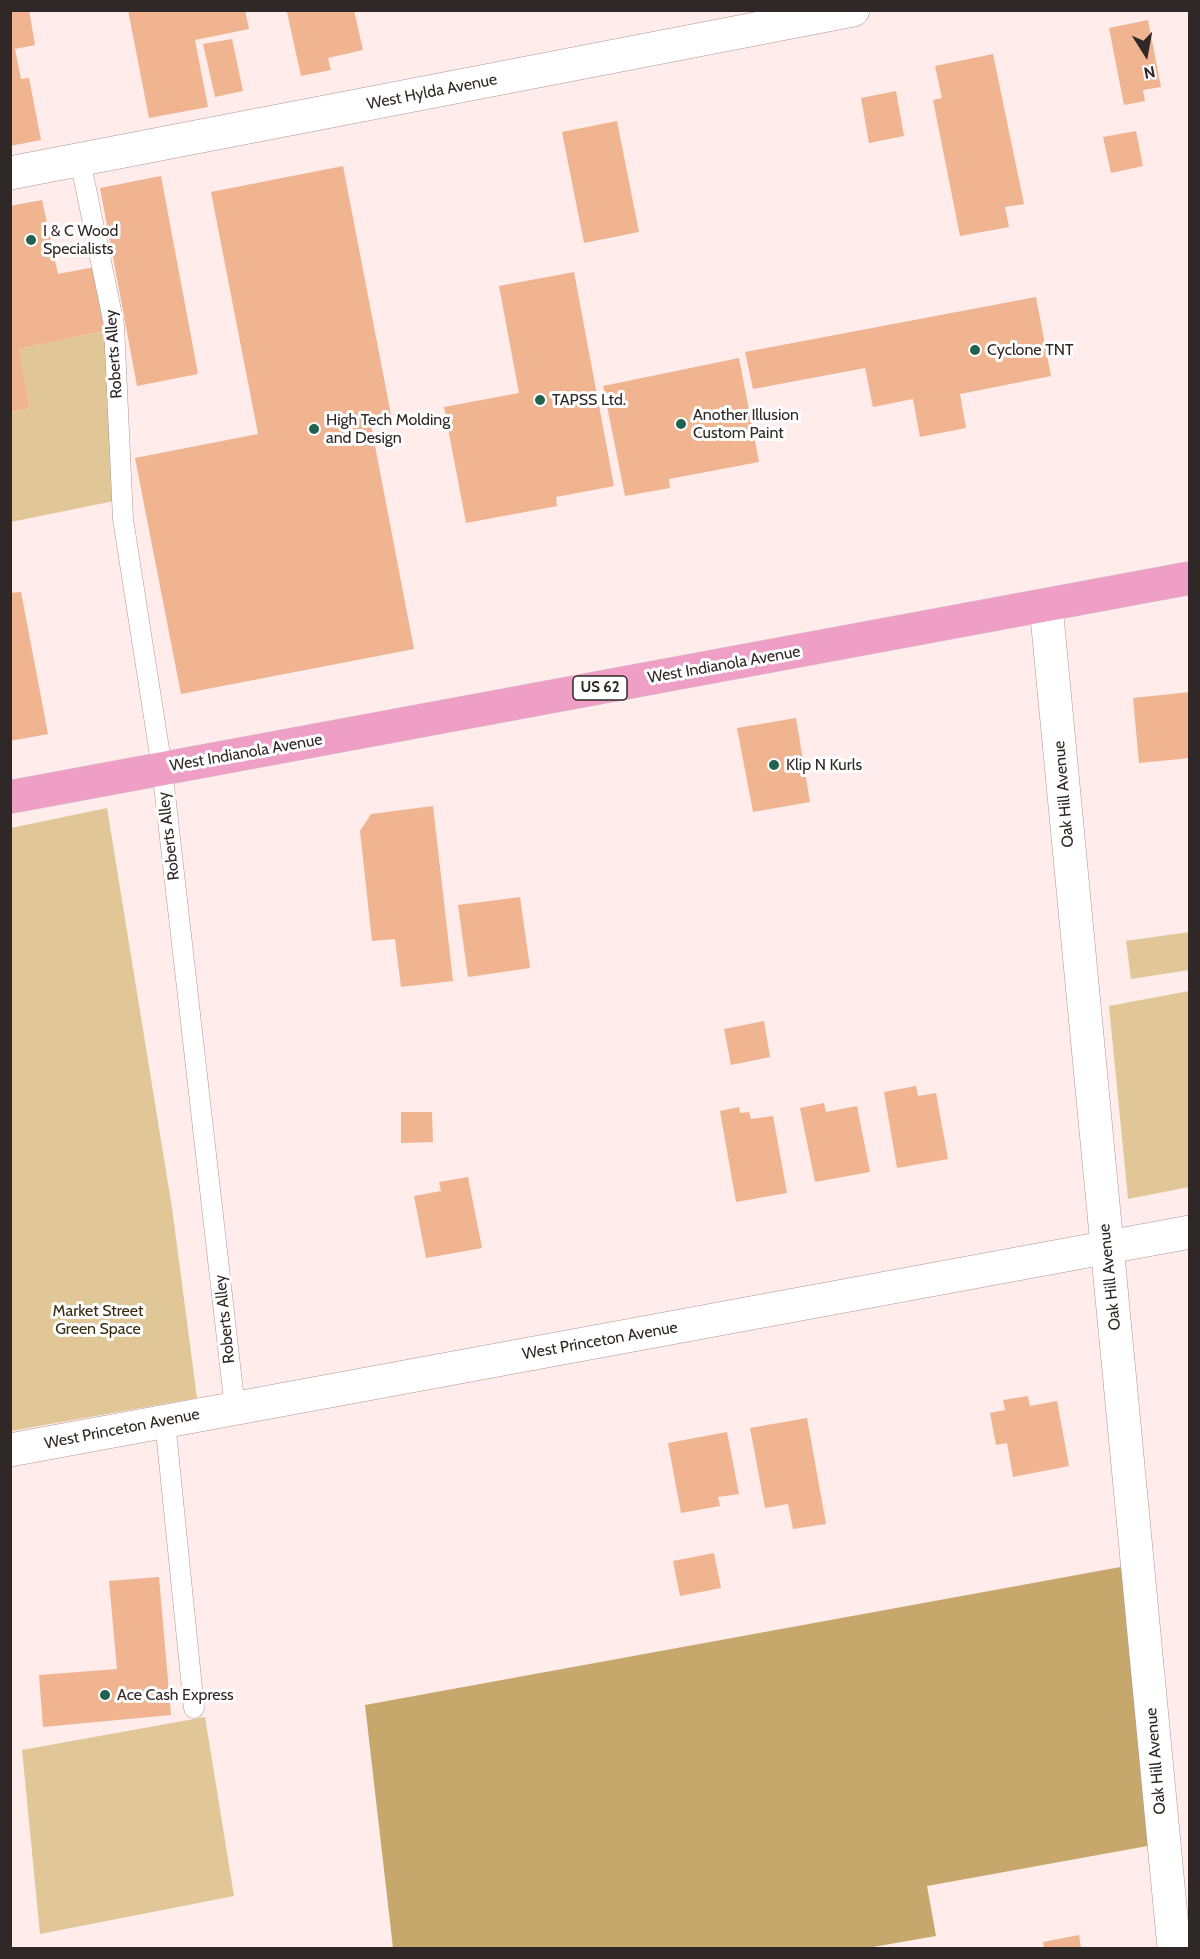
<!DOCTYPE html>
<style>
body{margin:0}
#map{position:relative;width:1200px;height:1959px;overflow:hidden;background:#ffeceb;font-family:Cabin,sans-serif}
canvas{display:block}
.frame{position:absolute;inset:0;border:12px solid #302827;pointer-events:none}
.north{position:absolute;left:1116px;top:24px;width:60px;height:60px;-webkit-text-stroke:4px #fff;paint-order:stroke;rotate:169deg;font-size:16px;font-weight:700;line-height:24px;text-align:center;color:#302827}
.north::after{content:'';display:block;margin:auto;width:21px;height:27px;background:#302827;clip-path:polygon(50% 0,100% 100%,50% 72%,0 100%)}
</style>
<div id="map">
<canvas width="1200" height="1959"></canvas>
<div class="frame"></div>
<div class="north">N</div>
</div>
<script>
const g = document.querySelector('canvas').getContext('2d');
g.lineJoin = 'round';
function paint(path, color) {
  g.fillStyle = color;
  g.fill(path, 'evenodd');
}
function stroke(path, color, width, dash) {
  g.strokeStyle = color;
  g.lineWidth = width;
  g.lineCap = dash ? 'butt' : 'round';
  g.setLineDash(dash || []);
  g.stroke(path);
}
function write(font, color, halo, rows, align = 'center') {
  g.font = font + ' Cabin,sans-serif';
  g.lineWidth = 6;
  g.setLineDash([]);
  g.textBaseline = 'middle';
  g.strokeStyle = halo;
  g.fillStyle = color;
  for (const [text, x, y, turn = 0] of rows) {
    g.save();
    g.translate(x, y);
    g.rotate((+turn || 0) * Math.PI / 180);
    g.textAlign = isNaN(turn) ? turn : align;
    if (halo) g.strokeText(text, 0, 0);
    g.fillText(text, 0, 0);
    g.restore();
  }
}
paint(new Path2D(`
 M 108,330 L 114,501 L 11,522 L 11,412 L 30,408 L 19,349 Z
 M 107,808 L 172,1208 L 197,1398 L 11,1431 L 11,828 Z
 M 1189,932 L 1189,970 L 1131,979 L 1126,941 Z
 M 1189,991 L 1189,1187 L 1128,1199 L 1109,1006 Z
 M 205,1717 L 234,1896 L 40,1934 L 22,1750 Z`), '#e1c797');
paint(new Path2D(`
 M 1137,1564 L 1164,1843 L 927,1886 L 936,1936 L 867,1948 L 393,1948 L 365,1705 Z`), '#c6a76c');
paint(new Path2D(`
 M 10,10 L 29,10 L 35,45 L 15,49 L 21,79 L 29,78 L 41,140 L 10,146 Z
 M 128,10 L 245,10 L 249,29 L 195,40 L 208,107 L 149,118 Z
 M 294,10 L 354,10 L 363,50 L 328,58 L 331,70 L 301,76 L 287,12 Z
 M 1148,20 L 1161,87 L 1143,90 L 1145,101 L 1124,105 L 1109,28 Z
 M 232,39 L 243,91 L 215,97 L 203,44 Z
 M 993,54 L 1024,204 L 1005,207 L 1009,227 L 960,236 L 933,100 L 942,98 L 935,66 Z
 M 896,91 L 904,136 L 869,143 L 861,98 Z
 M 617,121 L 639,232 L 584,243 L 562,132 Z
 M 1136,131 L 1143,166 L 1111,173 L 1103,137 Z
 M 343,166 L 392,420 L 371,425 L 414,649 L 181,694 L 135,458 L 258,434 L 211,192 Z
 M 161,176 L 198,374 L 137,386 L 100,188 Z
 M 42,200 L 58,274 L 95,267 L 108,330 L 19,349 L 30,408 L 10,412 L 10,206 Z
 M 574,272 L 614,486 L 556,497 L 557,506 L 466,523 L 444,407 L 519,393 L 499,286 Z
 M 1036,297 L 1051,376 L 960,394 L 966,428 L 920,437 L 913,399 L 873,407 L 865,368 L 753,389 L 745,352 Z
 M 739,358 L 759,462 L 669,479 L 670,488 L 625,496 L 603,386 Z
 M 21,592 L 48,734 L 10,741 L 10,593 Z
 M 1190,692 L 1190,758 L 1139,763 L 1133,698 Z
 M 796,718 L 810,802 L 753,812 L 737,728 Z
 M 433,806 L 453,981 L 401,987 L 395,939 L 372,941 L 360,831 L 371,814 Z
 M 520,897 L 530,968 L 468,977 L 458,905 Z
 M 764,1021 L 770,1057 L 731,1065 L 724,1029 Z
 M 916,1086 L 918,1096 L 936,1093 L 948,1159 L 897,1168 L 884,1092 Z
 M 824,1103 L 826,1112 L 857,1106 L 870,1172 L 815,1182 L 800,1108 Z
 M 739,1107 L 740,1113 L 749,1112 L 751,1119 L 773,1116 L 787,1193 L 736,1202 L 720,1111 Z
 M 401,1112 L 432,1112 L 433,1142 L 401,1143 Z
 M 468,1177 L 482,1248 L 426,1258 L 414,1196 L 441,1191 L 439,1182 Z
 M 1028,1396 L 1030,1406 L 1057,1401 L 1069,1466 L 1013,1477 L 1007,1443 L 996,1445 L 990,1413 L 1005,1410 L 1003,1400 Z
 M 807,1418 L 826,1524 L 793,1529 L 788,1504 L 765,1508 L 750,1428 Z
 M 727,1432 L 739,1494 L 718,1497 L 720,1506 L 681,1513 L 668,1443 Z
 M 714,1553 L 721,1588 L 680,1596 L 673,1561 Z
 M 159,1577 L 171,1715 L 43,1727 L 39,1675 L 117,1669 L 109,1581 Z
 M 1079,1935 L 1081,1948 L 1044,1948 L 1043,1942 Z`), '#f0b490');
const lane = new Path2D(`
 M 80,160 L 114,325 L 123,519 L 162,768 L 235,1409
 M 165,1421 L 194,1708`);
const street = new Path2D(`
 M 10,173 L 853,10
 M 10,1450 L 1190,1232`);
const secondary = new Path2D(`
 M 1046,606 L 1174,1948`);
const primary = new Path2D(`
 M 10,797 L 1190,578`);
stroke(lane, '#ac9795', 21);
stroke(street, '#ac9795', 34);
stroke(secondary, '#ac9795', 34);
stroke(primary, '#d1d0cf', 34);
stroke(lane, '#fff', 20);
stroke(street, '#fff', 33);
stroke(secondary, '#fff', 33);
stroke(primary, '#ef9ec6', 33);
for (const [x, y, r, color] of [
 [31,240,6,"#216251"],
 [975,350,6,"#216251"],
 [540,400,6,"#216251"],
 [681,424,6,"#216251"],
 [314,429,6,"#216251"],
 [774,765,6,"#216251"],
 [105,1695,6,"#216251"]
]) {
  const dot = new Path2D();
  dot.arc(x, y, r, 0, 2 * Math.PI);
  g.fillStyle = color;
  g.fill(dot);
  stroke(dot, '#fff', 2);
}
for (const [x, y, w] of [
 [600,688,54]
]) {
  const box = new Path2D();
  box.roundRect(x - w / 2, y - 12, w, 24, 4.5);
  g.fillStyle = '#fff';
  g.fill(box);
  stroke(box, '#302827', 1.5);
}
write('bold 15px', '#302827', null, [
 ["US 62",600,688]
]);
write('16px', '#302827', '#fff', [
 ["West Hylda Avenue",432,92,-11],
 ["Roberts Alley",114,354,-94],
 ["West Indianola Avenue",724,665,-10],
 ["West Indianola Avenue",246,753,-10],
 ["Oak Hill Avenue",1064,794,-95],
 ["Roberts Alley",169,836,-97],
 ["Oak Hill Avenue",1110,1277,-96],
 ["Roberts Alley",225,1319,-96],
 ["West Princeton Avenue",600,1341,-10],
 ["West Princeton Avenue",122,1429,-11],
 ["Oak Hill Avenue",1156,1761,-95]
]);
write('16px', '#302827', '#fff', [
 ["I & C Wood",43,231],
 ["Specialists",43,249],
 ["Cyclone TNT",987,350],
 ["TAPSS Ltd.",552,400],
 ["Another Illusion",693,415],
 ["Custom Paint",693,433],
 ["High Tech Molding",326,420],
 ["and Design",326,438],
 ["Klip N Kurls",786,765],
 ["Ace Cash Express",117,1695]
], 'left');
write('16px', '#392c10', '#fff', [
 ["Market Street",98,1311],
 ["Green Space",98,1329]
]);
</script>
